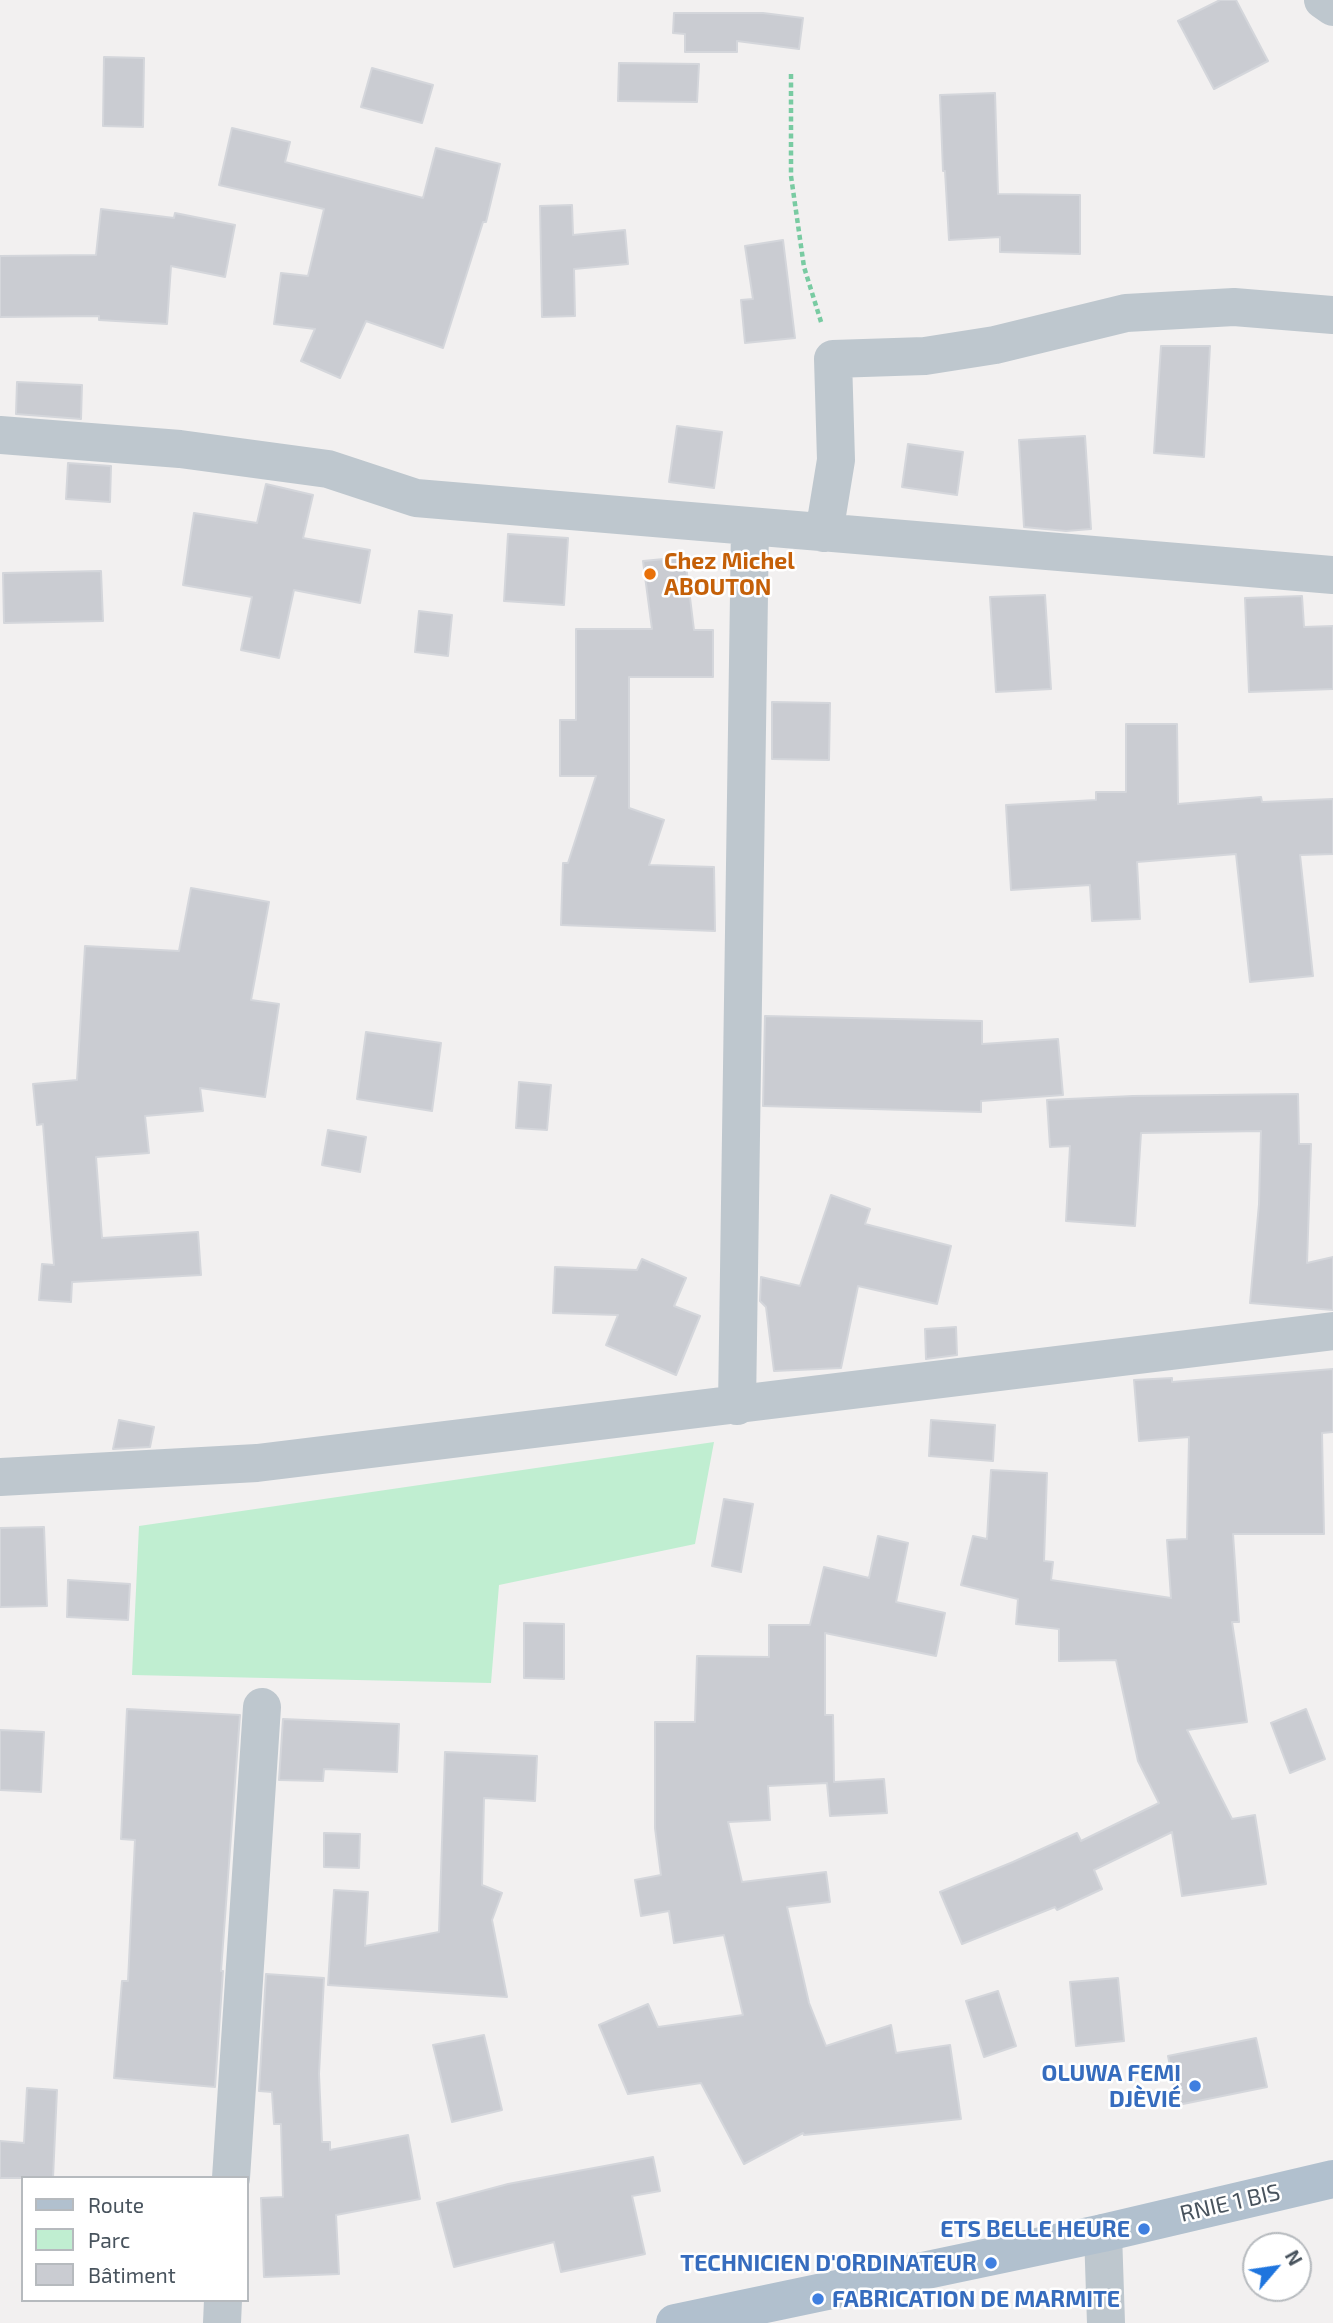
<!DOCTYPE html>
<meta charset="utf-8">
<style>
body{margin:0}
#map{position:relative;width:1333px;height:2323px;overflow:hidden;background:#f2f0f0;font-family:"Exo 2",sans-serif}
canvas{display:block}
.legend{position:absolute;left:21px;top:2176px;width:228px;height:126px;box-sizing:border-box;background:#fff;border:2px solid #b6babe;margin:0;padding:9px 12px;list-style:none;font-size:21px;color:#48535d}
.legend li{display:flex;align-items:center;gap:14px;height:35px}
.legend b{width:35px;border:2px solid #b6babe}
.north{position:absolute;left:1242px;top:2232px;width:70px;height:70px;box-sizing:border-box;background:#fff;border:2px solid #b6babe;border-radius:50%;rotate:61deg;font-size:19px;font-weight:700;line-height:28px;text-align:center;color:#48535d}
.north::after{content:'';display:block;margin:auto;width:24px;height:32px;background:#1f75de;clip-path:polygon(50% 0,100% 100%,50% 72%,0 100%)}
</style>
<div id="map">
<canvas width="1333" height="2323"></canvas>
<ul class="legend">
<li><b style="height:9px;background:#b1c0ce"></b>Route</li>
<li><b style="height:19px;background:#c0eed1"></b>Parc</li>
<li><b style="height:19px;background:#caccd2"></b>Bâtiment</li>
</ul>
<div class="north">N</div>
</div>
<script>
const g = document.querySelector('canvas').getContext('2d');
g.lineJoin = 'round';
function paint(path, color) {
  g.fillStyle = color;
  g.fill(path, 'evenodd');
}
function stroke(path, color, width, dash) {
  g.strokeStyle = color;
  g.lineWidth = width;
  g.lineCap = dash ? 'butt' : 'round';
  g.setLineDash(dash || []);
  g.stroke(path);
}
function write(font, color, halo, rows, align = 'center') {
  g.font = font + ' "Exo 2",sans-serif';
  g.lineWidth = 5;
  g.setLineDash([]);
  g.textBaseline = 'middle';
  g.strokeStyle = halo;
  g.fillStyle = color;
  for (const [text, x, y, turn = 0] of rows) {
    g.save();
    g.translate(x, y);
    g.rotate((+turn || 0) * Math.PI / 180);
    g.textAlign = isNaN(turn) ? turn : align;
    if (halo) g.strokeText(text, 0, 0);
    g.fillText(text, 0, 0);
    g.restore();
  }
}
paint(new Path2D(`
 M 714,1442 L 695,1544 L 499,1585 L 491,1683 L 132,1675 L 139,1526 Z`), '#c0eed1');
const building = new Path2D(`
 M 1220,0 L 1236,0 L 1268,61 L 1214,89 L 1178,21 Z
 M 674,13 L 763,13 L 803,18 L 799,49 L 737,41 L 737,52 L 685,52 L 685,34 L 673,33 Z
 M 104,57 L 144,58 L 143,127 L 103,126 Z
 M 619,63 L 699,64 L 697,102 L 618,101 Z
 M 372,68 L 433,85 L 422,123 L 361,107 Z
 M 995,93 L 998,194 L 1080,195 L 1080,254 L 1000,252 L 1000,237 L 949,240 L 945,171 L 943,171 L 940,95 Z
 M 232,128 L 290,142 L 285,162 L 423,198 L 436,148 L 500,164 L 486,222 L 483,222 L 443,348 L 366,321 L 340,378 L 301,361 L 315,329 L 274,324 L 281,273 L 308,276 L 324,209 L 219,185 Z
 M 572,205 L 573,235 L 625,230 L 628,264 L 574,269 L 575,316 L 542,317 L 540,206 Z
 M 101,209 L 174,218 L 175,213 L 235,225 L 225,277 L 171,266 L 167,324 L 99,320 L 99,316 L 0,317 L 0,256 L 96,255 Z
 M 783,240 L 795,338 L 745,343 L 741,300 L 753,299 L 745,246 Z
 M 1161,346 L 1210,346 L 1204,457 L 1154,453 Z
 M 17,382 L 82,385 L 81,419 L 16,414 Z
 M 677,426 L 722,432 L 714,488 L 669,482 Z
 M 1085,436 L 1091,529 L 1066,531 L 1024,527 L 1019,440 Z
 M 908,444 L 963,452 L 957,495 L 902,487 Z
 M 68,463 L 111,466 L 110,502 L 66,499 Z
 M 266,484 L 313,495 L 303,538 L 370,550 L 360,603 L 294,590 L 279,658 L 241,650 L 252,597 L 183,585 L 194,513 L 257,523 Z
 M 508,534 L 568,538 L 564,605 L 504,601 Z
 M 685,557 L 694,630 L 713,630 L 713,677 L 629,677 L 629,808 L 664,820 L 649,865 L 714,867 L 715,931 L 561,925 L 563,863 L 568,863 L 596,776 L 560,776 L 560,720 L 576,720 L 576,629 L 652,629 L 643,561 Z
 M 101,571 L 103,621 L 4,623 L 3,573 Z
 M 1045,595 L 1051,689 L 996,692 L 990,597 Z
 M 1302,596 L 1304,627 L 1333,626 L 1333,689 L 1249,692 L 1245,598 Z
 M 419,611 L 452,615 L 448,656 L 415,652 Z
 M 772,702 L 830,703 L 829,760 L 772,759 Z
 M 1126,724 L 1177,724 L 1178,804 L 1261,797 L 1262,802 L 1333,799 L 1333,854 L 1300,855 L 1313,976 L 1250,982 L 1236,854 L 1137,862 L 1140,919 L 1092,921 L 1090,885 L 1011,890 L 1006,805 L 1096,800 L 1096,792 L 1126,792 Z
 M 191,888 L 269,902 L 251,1000 L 279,1004 L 265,1097 L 200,1088 L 203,1111 L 145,1116 L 149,1153 L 96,1157 L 102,1238 L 198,1232 L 201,1275 L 72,1282 L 71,1302 L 39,1300 L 42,1264 L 54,1265 L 43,1124 L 37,1125 L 33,1084 L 77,1080 L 85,946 L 179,951 Z
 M 765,1016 L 982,1021 L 982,1044 L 1058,1039 L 1063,1095 L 981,1101 L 981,1112 L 763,1106 Z
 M 366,1032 L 441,1043 L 432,1111 L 357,1099 Z
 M 519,1082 L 551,1085 L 547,1130 L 516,1128 Z
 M 1298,1094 L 1299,1144 L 1311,1144 L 1307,1263 L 1333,1257 L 1333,1310 L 1250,1303 L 1259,1204 L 1261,1131 L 1141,1133 L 1135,1226 L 1066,1221 L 1070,1146 L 1050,1147 L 1047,1100 L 1133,1096 Z
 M 328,1130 L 366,1137 L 360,1172 L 322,1165 Z
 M 831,1195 L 870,1209 L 865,1224 L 951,1246 L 937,1304 L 858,1286 L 841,1368 L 774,1371 L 766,1307 L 760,1301 L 761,1277 L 800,1286 Z
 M 642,1259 L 686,1278 L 674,1306 L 700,1316 L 676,1375 L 606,1345 L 618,1315 L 553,1313 L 555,1267 L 637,1270 Z
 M 956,1327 L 957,1355 L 926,1359 L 925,1329 Z
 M 1333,1369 L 1333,1432 L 1322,1433 L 1324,1534 L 1233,1534 L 1239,1622 L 1232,1622 L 1247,1722 L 1187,1730 L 1232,1819 L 1255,1815 L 1266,1884 L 1182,1896 L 1172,1832 L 1094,1870 L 1102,1889 L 1057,1910 L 1055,1907 L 962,1944 L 940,1892 L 1013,1862 L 1077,1833 L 1081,1841 L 1159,1803 L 1138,1761 L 1116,1660 L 1059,1661 L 1059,1629 L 1016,1624 L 1018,1599 L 961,1585 L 973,1536 L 987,1539 L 991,1470 L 1047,1473 L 1044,1561 L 1053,1562 L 1051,1580 L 1171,1598 L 1167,1540 L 1187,1539 L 1189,1437 L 1139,1441 L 1134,1380 L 1172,1378 L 1172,1382 Z
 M 119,1420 L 154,1427 L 150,1447 L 113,1449 Z
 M 931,1420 L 995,1425 L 993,1461 L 929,1456 Z
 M 724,1499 L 753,1504 L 741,1572 L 712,1566 Z
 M 44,1527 L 47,1606 L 0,1607 L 0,1528 Z
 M 878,1536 L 908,1543 L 896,1602 L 945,1613 L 936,1656 L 825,1633 L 825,1715 L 833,1715 L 834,1782 L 884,1779 L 887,1813 L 830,1816 L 827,1783 L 768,1786 L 770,1820 L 728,1822 L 742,1882 L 826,1872 L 830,1902 L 787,1907 L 809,2003 L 826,2046 L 891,2025 L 896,2053 L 950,2045 L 961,2119 L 804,2135 L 803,2133 L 744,2164 L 701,2083 L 628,2094 L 599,2025 L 648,2004 L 658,2027 L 743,2015 L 724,1935 L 674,1943 L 669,1911 L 641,1916 L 635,1880 L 661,1875 L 655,1828 L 655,1722 L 695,1722 L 697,1656 L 769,1657 L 769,1625 L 810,1625 L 824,1567 L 869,1578 Z
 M 68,1580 L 130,1584 L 128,1620 L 67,1617 Z
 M 524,1623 L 564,1624 L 564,1679 L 524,1678 Z
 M 127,1709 L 240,1715 L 221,1971 L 223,1971 L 215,2087 L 114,2078 L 122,1981 L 128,1981 L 135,1840 L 121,1839 Z
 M 1306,1709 L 1325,1759 L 1290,1773 L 1271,1723 Z
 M 283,1719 L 399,1724 L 397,1772 L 324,1769 L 323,1781 L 279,1780 Z
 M 0,1730 L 44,1732 L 41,1792 L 0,1790 Z
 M 445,1752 L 537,1756 L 535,1801 L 484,1798 L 482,1885 L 502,1893 L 492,1920 L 507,1997 L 328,1985 L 334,1890 L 368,1892 L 365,1946 L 439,1932 Z
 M 324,1833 L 360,1834 L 359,1868 L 324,1867 Z
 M 266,1974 L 324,1978 L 319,2074 L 322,2142 L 330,2142 L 330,2150 L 408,2135 L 420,2199 L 336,2215 L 339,2274 L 264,2277 L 261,2198 L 283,2197 L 281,2124 L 274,2124 L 272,2092 L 259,2091 Z
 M 1118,1978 L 1124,2041 L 1076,2046 L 1070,1982 Z
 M 998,1991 L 1016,2046 L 984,2057 L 966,2001 Z
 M 484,2035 L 502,2110 L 452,2122 L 433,2045 Z
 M 1256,2038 L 1267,2087 L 1178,2105 L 1168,2056 Z
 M 27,2088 L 57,2090 L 53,2178 L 0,2178 L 0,2141 L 24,2143 Z
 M 653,2157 L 660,2191 L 632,2196 L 645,2254 L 561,2272 L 554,2242 L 454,2267 L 437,2203 L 508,2184 Z`);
paint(building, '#caccd2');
stroke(building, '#d4d6db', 2);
stroke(new Path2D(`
 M 791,74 L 791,176 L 804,267 L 822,325`), '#79cba2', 4.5, [5, 3.5]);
stroke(new Path2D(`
 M 1323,0 L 1333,7
 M 0,435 L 180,449 L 328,469 L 416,498 L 1333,575
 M 824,533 L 836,460 L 833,359 L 925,356 L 995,345 L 1126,313 L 1234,307 L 1333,315
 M 737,1406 L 750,526
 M 0,1477 L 257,1463 L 1333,1331
 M 231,2178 L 262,1707
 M 1103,2233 L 1106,2323
 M 222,2323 L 223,2300`), '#bec7ce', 38);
stroke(new Path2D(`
 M 675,2323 L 1103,2233 L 1333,2179`), '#b1c0ce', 38);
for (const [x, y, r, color] of [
 [650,574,7,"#e8710a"],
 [1195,2086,7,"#3f7fe0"],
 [1144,2229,7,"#3f7fe0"],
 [991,2263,7,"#3f7fe0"],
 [818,2299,7,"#3f7fe0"]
]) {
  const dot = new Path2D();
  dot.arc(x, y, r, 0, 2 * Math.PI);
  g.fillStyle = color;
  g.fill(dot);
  stroke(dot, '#fff', 2.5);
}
write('bold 23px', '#c56008', '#fff', [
 ["Chez Michel",664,561],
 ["ABOUTON",664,587]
], 'left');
write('bold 23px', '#366cbe', '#fff', [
 ["OLUWA FEMI",1181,2073],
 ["DJÈVIÉ",1181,2099],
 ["ETS BELLE HEURE",1130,2229],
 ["TECHNICIEN D'ORDINATEUR",977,2263],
 ["FABRICATION DE MARMITE",832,2299,"left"]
], 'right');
write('23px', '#48535d', '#fff', [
 ["RNIE 1 BIS",1230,2203,-13]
]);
</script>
